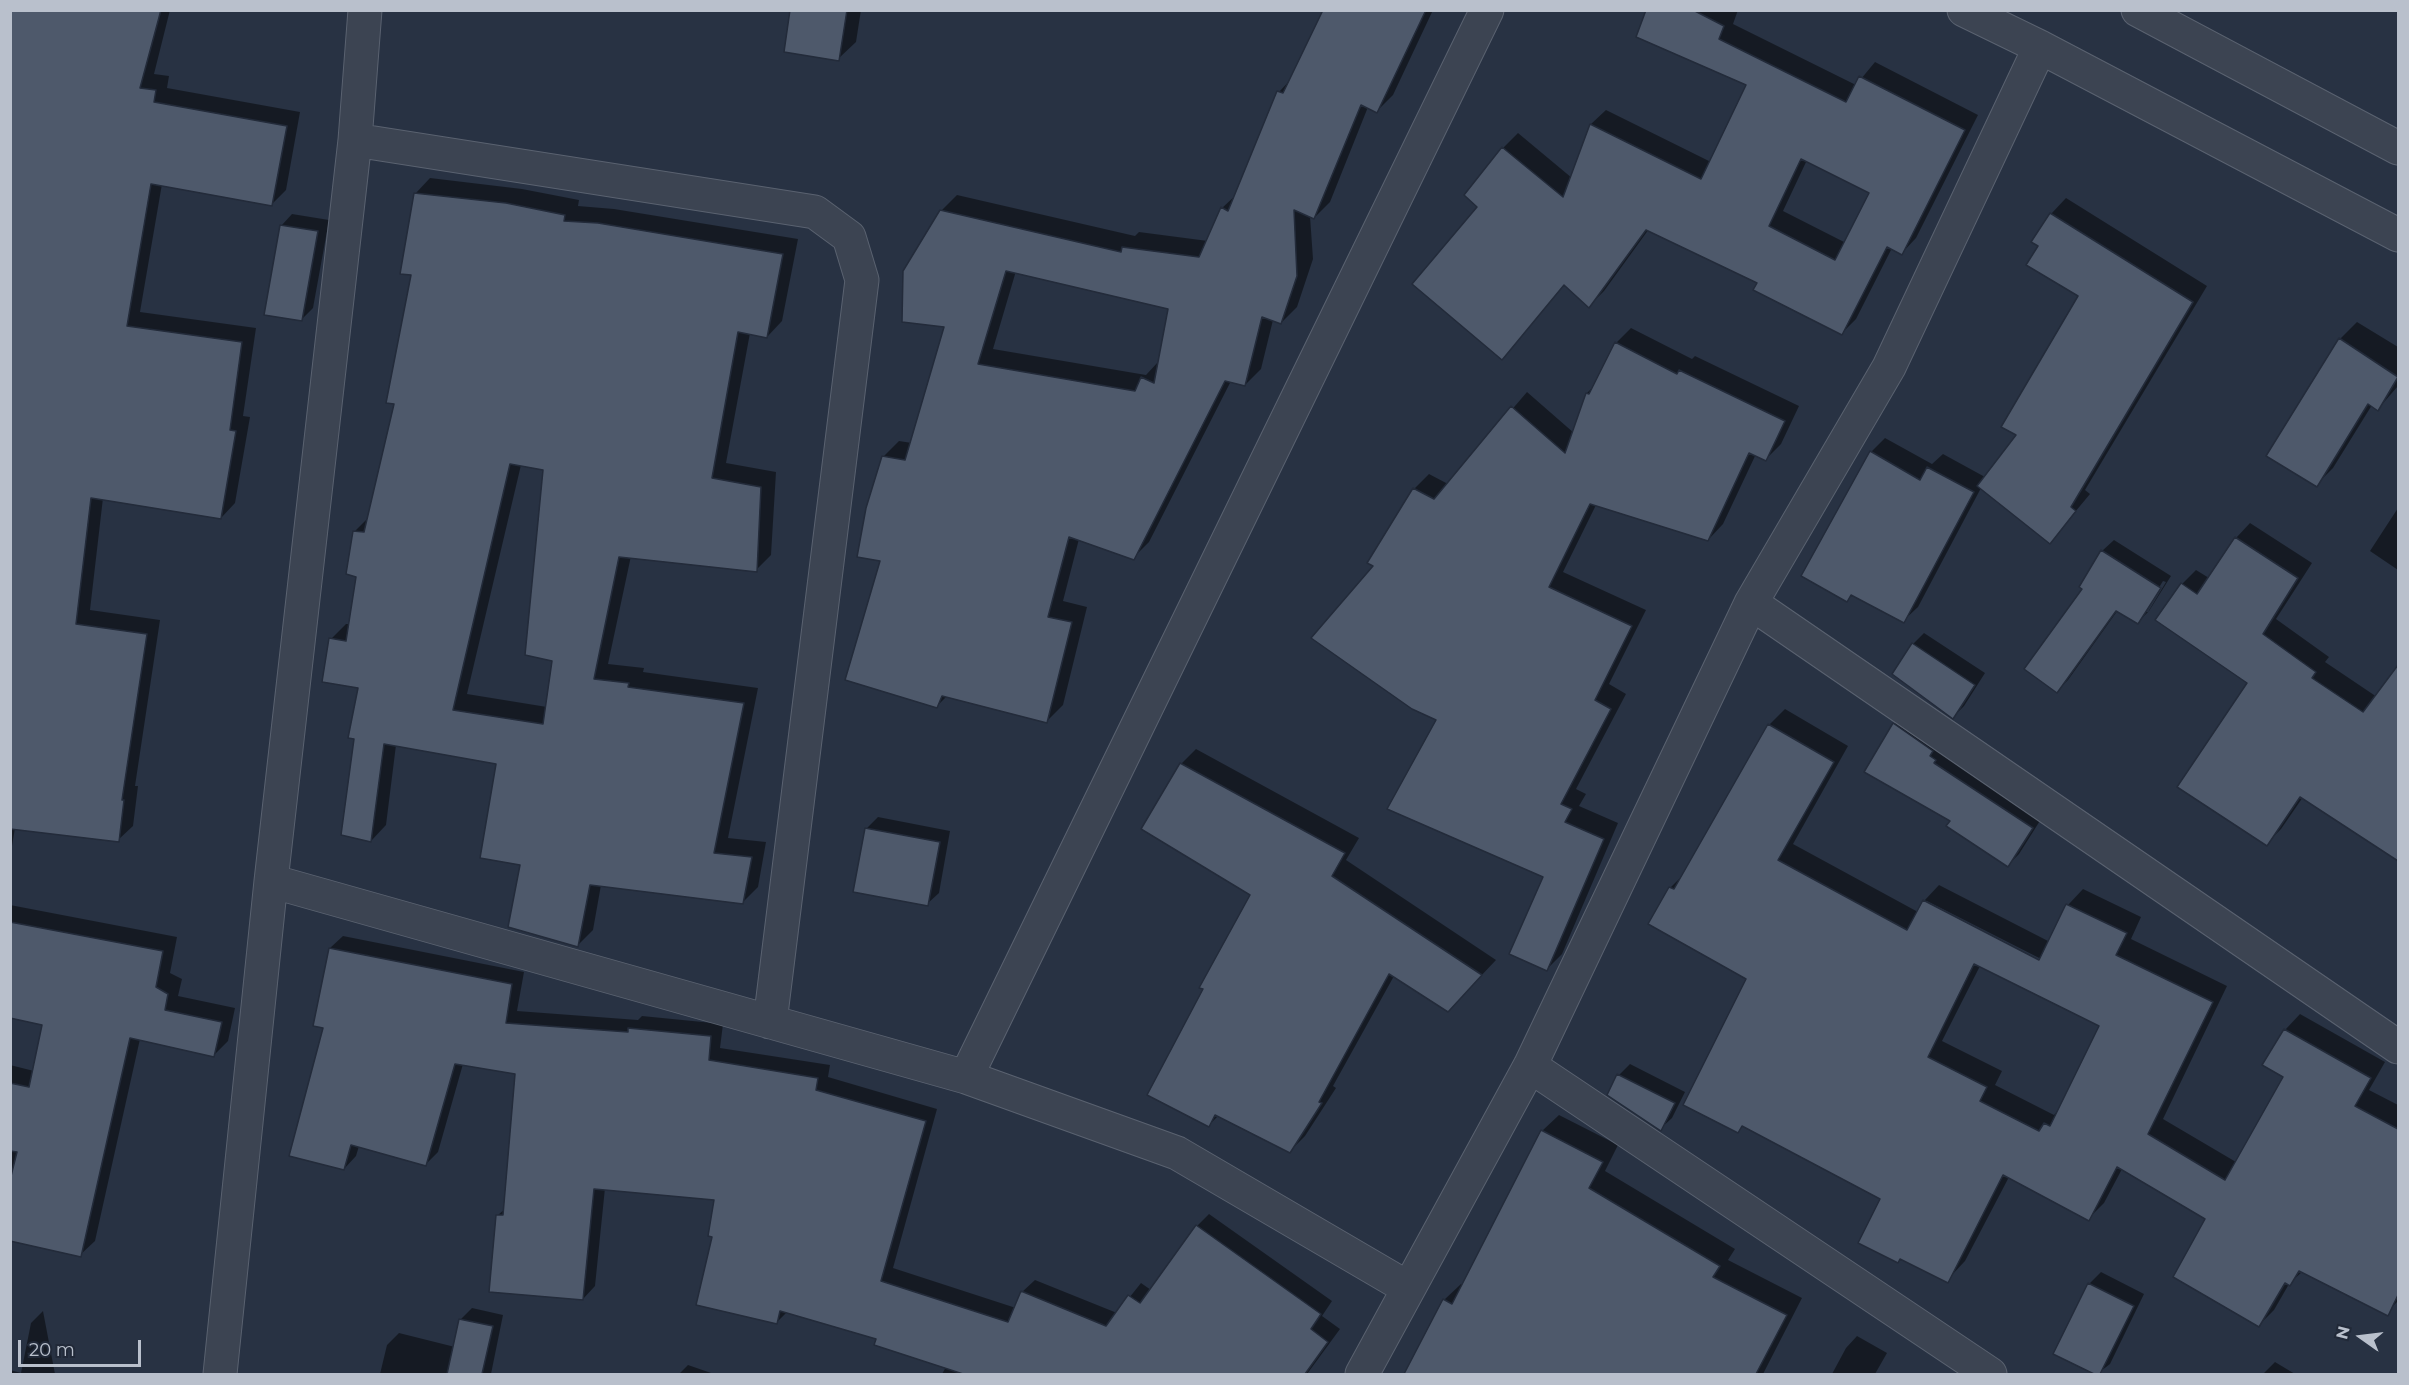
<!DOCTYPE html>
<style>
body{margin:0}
#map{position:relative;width:2409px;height:1385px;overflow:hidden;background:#283243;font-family:Montserrat,sans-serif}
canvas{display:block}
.frame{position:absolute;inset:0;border:12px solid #b9c0cc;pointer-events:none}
.north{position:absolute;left:2331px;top:1307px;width:60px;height:60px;-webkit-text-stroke:4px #212938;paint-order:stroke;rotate:284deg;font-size:16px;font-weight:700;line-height:24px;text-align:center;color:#b9c0cc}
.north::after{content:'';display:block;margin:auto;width:21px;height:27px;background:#b9c0cc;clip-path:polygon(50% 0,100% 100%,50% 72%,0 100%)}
.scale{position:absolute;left:18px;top:1340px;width:123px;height:27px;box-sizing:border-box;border:3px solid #b9c0cc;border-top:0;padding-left:8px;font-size:18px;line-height:21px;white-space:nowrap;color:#b9c0cc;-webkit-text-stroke:4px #212938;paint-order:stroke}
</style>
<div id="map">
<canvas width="2409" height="1385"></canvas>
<div class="frame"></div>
<div class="north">N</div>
<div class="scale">20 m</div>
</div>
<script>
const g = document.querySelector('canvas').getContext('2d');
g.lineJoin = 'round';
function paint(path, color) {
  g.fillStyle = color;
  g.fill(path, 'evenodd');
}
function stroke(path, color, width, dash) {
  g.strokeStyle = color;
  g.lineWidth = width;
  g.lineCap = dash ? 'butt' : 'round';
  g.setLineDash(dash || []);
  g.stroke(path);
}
paint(new Path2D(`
 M 10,10 L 170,10 L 154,74 L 169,76 L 167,88 L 300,112 L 286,190 L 272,204 L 162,184 L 140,312 L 256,328 L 243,416 L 250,417 L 235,503 L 221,518 L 103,498 L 90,610 L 160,620 L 135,786 L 138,786 L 133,826 L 118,840 L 15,828 L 10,858 Z
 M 792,10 L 861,10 L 856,42 L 838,59 Z
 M 1325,10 L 1433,10 L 1393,95 L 1377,111 L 1368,107 L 1330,202 L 1314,218 L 1310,216 L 1313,259 L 1297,307 L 1281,323 L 1273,320 L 1261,369 L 1245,385 L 1231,381 L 1149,542 L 1133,558 L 1079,539 L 1063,601 L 1087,607 L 1063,705 L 1047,721 L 947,696 L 937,706 L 882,560 L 883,457 L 899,441 L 912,443 L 946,326 L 941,211 L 957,195 L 1135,236 L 1139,232 L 1208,241 L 1222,208 L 1237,194 L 1279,92 L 1292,78 ZM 1016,271 L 1170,308 L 1158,362 L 1146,375 L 993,349 Z
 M 1647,10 L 1738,10 L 1733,24 L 1856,85 L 1875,62 L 1978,115 L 1916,238 L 1902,253 L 1892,248 L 1856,319 L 1841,334 L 1759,282 L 1649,229 L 1604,291 L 1589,306 L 1565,284 L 1502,358 L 1479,207 L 1466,195 L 1503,148 L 1518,133 L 1572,178 L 1591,124 L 1606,110 L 1711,162 L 1748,84 ZM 1807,160 L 1871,193 L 1846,243 L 1783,211 Z
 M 430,178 L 522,189 L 579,200 L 578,206 L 614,209 L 798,239 L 782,321 L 767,337 L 750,333 L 726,463 L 776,472 L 771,555 L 756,570 L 631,556 L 608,664 L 644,668 L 643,672 L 758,688 L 728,838 L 766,842 L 758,887 L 742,903 L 601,885 L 593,930 L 577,946 L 522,864 L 498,762 L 396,745 L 386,825 L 371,841 L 356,738 L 360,687 L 331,639 L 346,624 L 350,624 L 358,576 L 355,531 L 369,517 L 396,403 L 413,274 L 415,194 ZM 521,465 L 545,469 L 553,660 L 547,707 L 467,694 Z
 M 2066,198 L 2207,286 L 2085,490 L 2090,494 L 2050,542 L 1981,488 L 1918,607 L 1903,621 L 1853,594 L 1847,600 L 1871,452 L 1885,438 L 1932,464 L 1943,454 L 1985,477 L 2018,435 L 2081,295 L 2040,245 L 2051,214 Z
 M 292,214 L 329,220 L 313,308 L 302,319 L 281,226 Z
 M 2357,322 L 2398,347 L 2398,386 L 2378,409 L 2372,405 L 2333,468 L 2316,485 L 2268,456 L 2340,339 Z
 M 1631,328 L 1692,359 L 1695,356 L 1799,406 L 1781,444 L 1766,459 L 1756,454 L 1723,524 L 1708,540 L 1596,505 L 1563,572 L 1646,610 L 1609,684 L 1626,694 L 1576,789 L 1586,794 L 1579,806 L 1618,823 L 1562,954 L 1547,969 L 1545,876 L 1438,720 L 1375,566 L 1414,489 L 1429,474 L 1448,484 L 1527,392 L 1574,433 L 1587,393 L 1594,386 L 1616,343 Z
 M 2398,508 L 2398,570 L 2370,551 Z
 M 2250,523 L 2312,563 L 2276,619 L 2329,657 L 2325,662 L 2377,697 L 2398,668 L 2398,850 L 2393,856 L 2303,797 L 2281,829 L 2266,844 L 2249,682 L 2182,584 L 2196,570 L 2209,578 L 2236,538 Z
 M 2114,540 L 2171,576 L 2149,611 L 2137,623 L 2118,610 L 2068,680 L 2057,691 L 2084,588 L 2102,551 ZM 2163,581 L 2166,582 L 2148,612 L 2144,612 Z
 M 1924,633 L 1985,673 L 1964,706 L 1953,717 L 1913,644 Z
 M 1785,709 L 1848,746 L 1793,844 L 1918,912 L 1924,901 L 1939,885 L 2050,942 L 2068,905 L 2083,889 L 2141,917 L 2131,939 L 2227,986 L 2163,1119 L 2236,1162 L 2285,1077 L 2285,1030 L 2300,1014 L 2385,1062 L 2369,1090 L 2398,1105 L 2398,1301 L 2390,1309 L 2303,1271 L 2289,1284 L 2274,1310 L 2259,1325 L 2207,1219 L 2122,1169 L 2104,1203 L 2088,1219 L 2009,1177 L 1965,1261 L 1950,1277 L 1901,1258 L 1898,1261 L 1882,1198 L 1744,1125 L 1738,1131 L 1748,979 L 1670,888 L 1685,873 L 1769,725 ZM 1927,901 L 2047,962 L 2045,965 L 1927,904 ZM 1980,966 L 2101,1025 L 2061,1107 L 2054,1115 L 1995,1085 L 2002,1071 L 1942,1041 Z
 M 1905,713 L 2043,816 L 2019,854 L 2008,865 L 1952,821 L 1894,724 Z
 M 1196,749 L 1359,838 L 1346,860 L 1496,960 L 1463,995 L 1394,976 L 1333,1086 L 1336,1088 L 1305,1136 L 1290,1151 L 1219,1115 L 1209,1125 L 1205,989 L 1252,894 L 1181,764 Z
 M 878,817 L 950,831 L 939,893 L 927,904 L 867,828 Z
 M 10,905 L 177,937 L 170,973 L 182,979 L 178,996 L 235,1008 L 228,1041 L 214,1055 L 140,1039 L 95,1241 L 80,1255 L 10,1237 L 10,1065 L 34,1071 L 44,1024 L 10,1017 Z
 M 343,936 L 524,972 L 517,1011 L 638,1020 L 642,1016 L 723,1024 L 720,1048 L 830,1065 L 828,1077 L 937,1109 L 893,1268 L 1016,1308 L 1022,1292 L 1035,1280 L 1117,1313 L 1141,1283 L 1151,1290 L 1197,1226 L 1209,1214 L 1332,1301 L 1322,1316 L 1340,1329 L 1307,1374 L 942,1374 L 946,1367 L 878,1338 L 789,1310 L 777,1322 L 714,1236 L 716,1199 L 605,1188 L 595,1286 L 583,1299 L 498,1215 L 506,1208 L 516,1072 L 463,1064 L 438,1152 L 426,1164 L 359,1146 L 356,1156 L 344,1169 L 325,1027 L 330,948 Z
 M 1630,1064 L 1685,1092 L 1672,1118 L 1660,1129 L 1619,1075 Z
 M 1559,1115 L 1618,1145 L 1605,1171 L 1735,1249 L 1728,1260 L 1802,1298 L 1763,1374 L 1406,1374 L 1444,1300 L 1461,1284 L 1464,1285 L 1542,1131 Z
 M 2101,1272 L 2144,1294 L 2110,1364 L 2097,1374 L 2055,1354 L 2089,1284 Z
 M 472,1308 L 503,1315 L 491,1374 L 380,1374 L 387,1345 L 399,1333 L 455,1347 L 461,1319 Z
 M 43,1311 L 55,1374 L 10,1374 L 10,1370 L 21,1373 L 31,1323 Z
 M 1857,1336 L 1887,1353 L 1875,1374 L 1832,1374 L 1846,1348 Z
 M 2275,1362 L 2295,1374 L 2263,1374 Z
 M 688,1365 L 714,1374 L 679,1374 Z`), '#0007');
const building = new Path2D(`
 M 10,10 L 161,10 L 140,88 L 156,90 L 154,102 L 287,126 L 272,206 L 151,184 L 127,326 L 242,342 L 230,430 L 236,431 L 221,519 L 91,498 L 76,624 L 147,634 L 122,800 L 124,800 L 119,842 L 10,829 Z
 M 790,10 L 847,10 L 839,61 L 784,52 Z
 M 1323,10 L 1426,10 L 1377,113 L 1361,105 L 1314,219 L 1294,210 L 1297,276 L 1281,324 L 1262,317 L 1245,386 L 1225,381 L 1134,560 L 1069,537 L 1048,617 L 1072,622 L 1047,723 L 942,696 L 937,708 L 845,680 L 880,561 L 857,557 L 866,508 L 882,456 L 905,460 L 944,327 L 902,322 L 903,271 L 940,210 L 1121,252 L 1122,247 L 1199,257 L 1221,207 L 1228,211 L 1277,91 L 1283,93 ZM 1006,271 L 1168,309 L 1154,383 L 1141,377 L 1135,391 L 978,364 Z
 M 1646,10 L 1693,10 L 1724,26 L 1719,39 L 1846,102 L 1859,76 L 1965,130 L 1902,255 L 1887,247 L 1842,335 L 1753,290 L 1757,283 L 1646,230 L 1589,308 L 1564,285 L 1502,360 L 1412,284 L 1477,207 L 1464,195 L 1502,147 L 1563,197 L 1590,124 L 1701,179 L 1746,85 L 1636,37 ZM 1801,159 L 1869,193 L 1835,260 L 1769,226 Z
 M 414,193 L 506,203 L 565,215 L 564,221 L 598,223 L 783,254 L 767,338 L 738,332 L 712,478 L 761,487 L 757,572 L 619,557 L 594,679 L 629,683 L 628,687 L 744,703 L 714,853 L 752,857 L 743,904 L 590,885 L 578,947 L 508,927 L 520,865 L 480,858 L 496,764 L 384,744 L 371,842 L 341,835 L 354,739 L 348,738 L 358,688 L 322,682 L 329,638 L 346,641 L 356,577 L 346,574 L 353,531 L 364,532 L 394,404 L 386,403 L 411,275 L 400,274 ZM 510,464 L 543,470 L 525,655 L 552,661 L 543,724 L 453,710 Z
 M 2050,213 L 2193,302 L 2071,507 L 2076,511 L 2050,544 L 1977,486 L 2016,435 L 2001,427 L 2078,296 L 2026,265 L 2038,246 L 2031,242 Z
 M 280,225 L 318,231 L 302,321 L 264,315 Z
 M 2339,338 L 2398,377 L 2378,411 L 2368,404 L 2317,487 L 2266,456 Z
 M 1615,342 L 1677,374 L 1679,370 L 1785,421 L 1766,461 L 1749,453 L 1708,541 L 1590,504 L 1549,587 L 1632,626 L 1595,700 L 1611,709 L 1561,804 L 1572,809 L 1565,822 L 1604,839 L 1547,971 L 1509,954 L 1543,877 L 1387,809 L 1436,720 L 1412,709 L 1311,638 L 1373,566 L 1367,563 L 1413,488 L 1434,499 L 1511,406 L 1565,453 L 1586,393 L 1589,394 Z
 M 1870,451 L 1920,480 L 1927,467 L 1974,492 L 1904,623 L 1851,595 L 1847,602 L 1801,576 Z
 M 2235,537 L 2298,578 L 2263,634 L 2316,672 L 2312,678 L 2363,712 L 2398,665 L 2398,861 L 2300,797 L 2267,846 L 2177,787 L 2247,683 L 2155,620 L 2181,583 L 2197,594 Z
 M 2101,550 L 2161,588 L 2138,624 L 2116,611 L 2057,693 L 2024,669 L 2082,589 L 2079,587 Z
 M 1912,643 L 1975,685 L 1953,719 L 1892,674 Z
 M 1893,723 L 1933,751 L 1930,756 L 1936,760 L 1934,763 L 2033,828 L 2008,867 L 1946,826 L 1950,821 L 1864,772 Z
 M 1768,724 L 1834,762 L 1778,860 L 1907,930 L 1923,900 L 2039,960 L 2066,904 L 2127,933 L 2116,955 L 2213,1002 L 2148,1134 L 2225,1180 L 2283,1077 L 2262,1065 L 2284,1029 L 2371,1078 L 2355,1106 L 2398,1129 L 2398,1295 L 2388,1316 L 2299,1271 L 2290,1286 L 2285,1283 L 2259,1327 L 2173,1277 L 2205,1219 L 2117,1167 L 2089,1221 L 2003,1175 L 1948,1283 L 1900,1259 L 1898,1263 L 1858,1243 L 1880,1199 L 1742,1126 L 1738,1133 L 1683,1105 L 1746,979 L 1648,924 L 1669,887 L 1674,889 ZM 1974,964 L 2099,1026 L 2050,1126 L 2044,1123 L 2039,1131 L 1980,1101 L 1987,1087 L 1928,1057 Z
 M 1180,763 L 1345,853 L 1332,876 L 1482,975 L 1448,1012 L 1389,974 L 1319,1102 L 1322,1103 L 1290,1153 L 1215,1115 L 1209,1127 L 1147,1095 L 1203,989 L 1199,988 L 1250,895 L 1141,829 Z
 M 865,828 L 940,842 L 928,906 L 853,892 Z
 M 10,922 L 163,951 L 156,987 L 168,994 L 165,1010 L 222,1022 L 214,1057 L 130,1038 L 81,1257 L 10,1241 L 10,1180 L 17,1152 L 10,1151 L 10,1083 L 29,1087 L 42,1025 L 10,1018 Z
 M 329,948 L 512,984 L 506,1023 L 628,1032 L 628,1028 L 711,1036 L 709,1060 L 818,1078 L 816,1090 L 926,1121 L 881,1281 L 1008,1322 L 1021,1291 L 1106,1326 L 1128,1295 L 1140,1303 L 1196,1225 L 1321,1314 L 1311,1329 L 1328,1342 L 1305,1374 L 963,1374 L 874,1345 L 876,1339 L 780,1311 L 777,1324 L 696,1305 L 712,1237 L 708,1236 L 714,1200 L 594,1189 L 583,1300 L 489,1292 L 496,1215 L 503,1215 L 515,1074 L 455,1064 L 426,1166 L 351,1145 L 344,1170 L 289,1156 L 323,1028 L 313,1026 Z
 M 1617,1074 L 1675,1103 L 1661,1131 L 1607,1095 Z
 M 1541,1130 L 1603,1162 L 1589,1188 L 1720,1266 L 1713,1277 L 1787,1315 L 1756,1374 L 1404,1374 L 1443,1299 L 1452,1304 Z
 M 2088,1283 L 2134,1306 L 2100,1374 L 2094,1374 L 2053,1354 Z
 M 459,1319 L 493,1326 L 482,1374 L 447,1374 Z`);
paint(building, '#4e596b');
stroke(building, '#232b3a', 1.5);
const minor = new Path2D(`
 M 1964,10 L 2040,47 L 2398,235
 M 2138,10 L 2398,148
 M 355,140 L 815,212 L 849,237 L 862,280 L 770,1022
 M 1751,603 L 2398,1047
 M 271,881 L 966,1077 L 1177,1153 L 1408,1288
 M 1530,1066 L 1990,1374
 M 966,1077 L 1487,10
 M 220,1374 L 271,881 L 355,140 L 365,10
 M 1362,1374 L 1530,1066 L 1751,603 L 1889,367 L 2040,47`);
stroke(minor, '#5a6270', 35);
stroke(minor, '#3c4452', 33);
</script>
